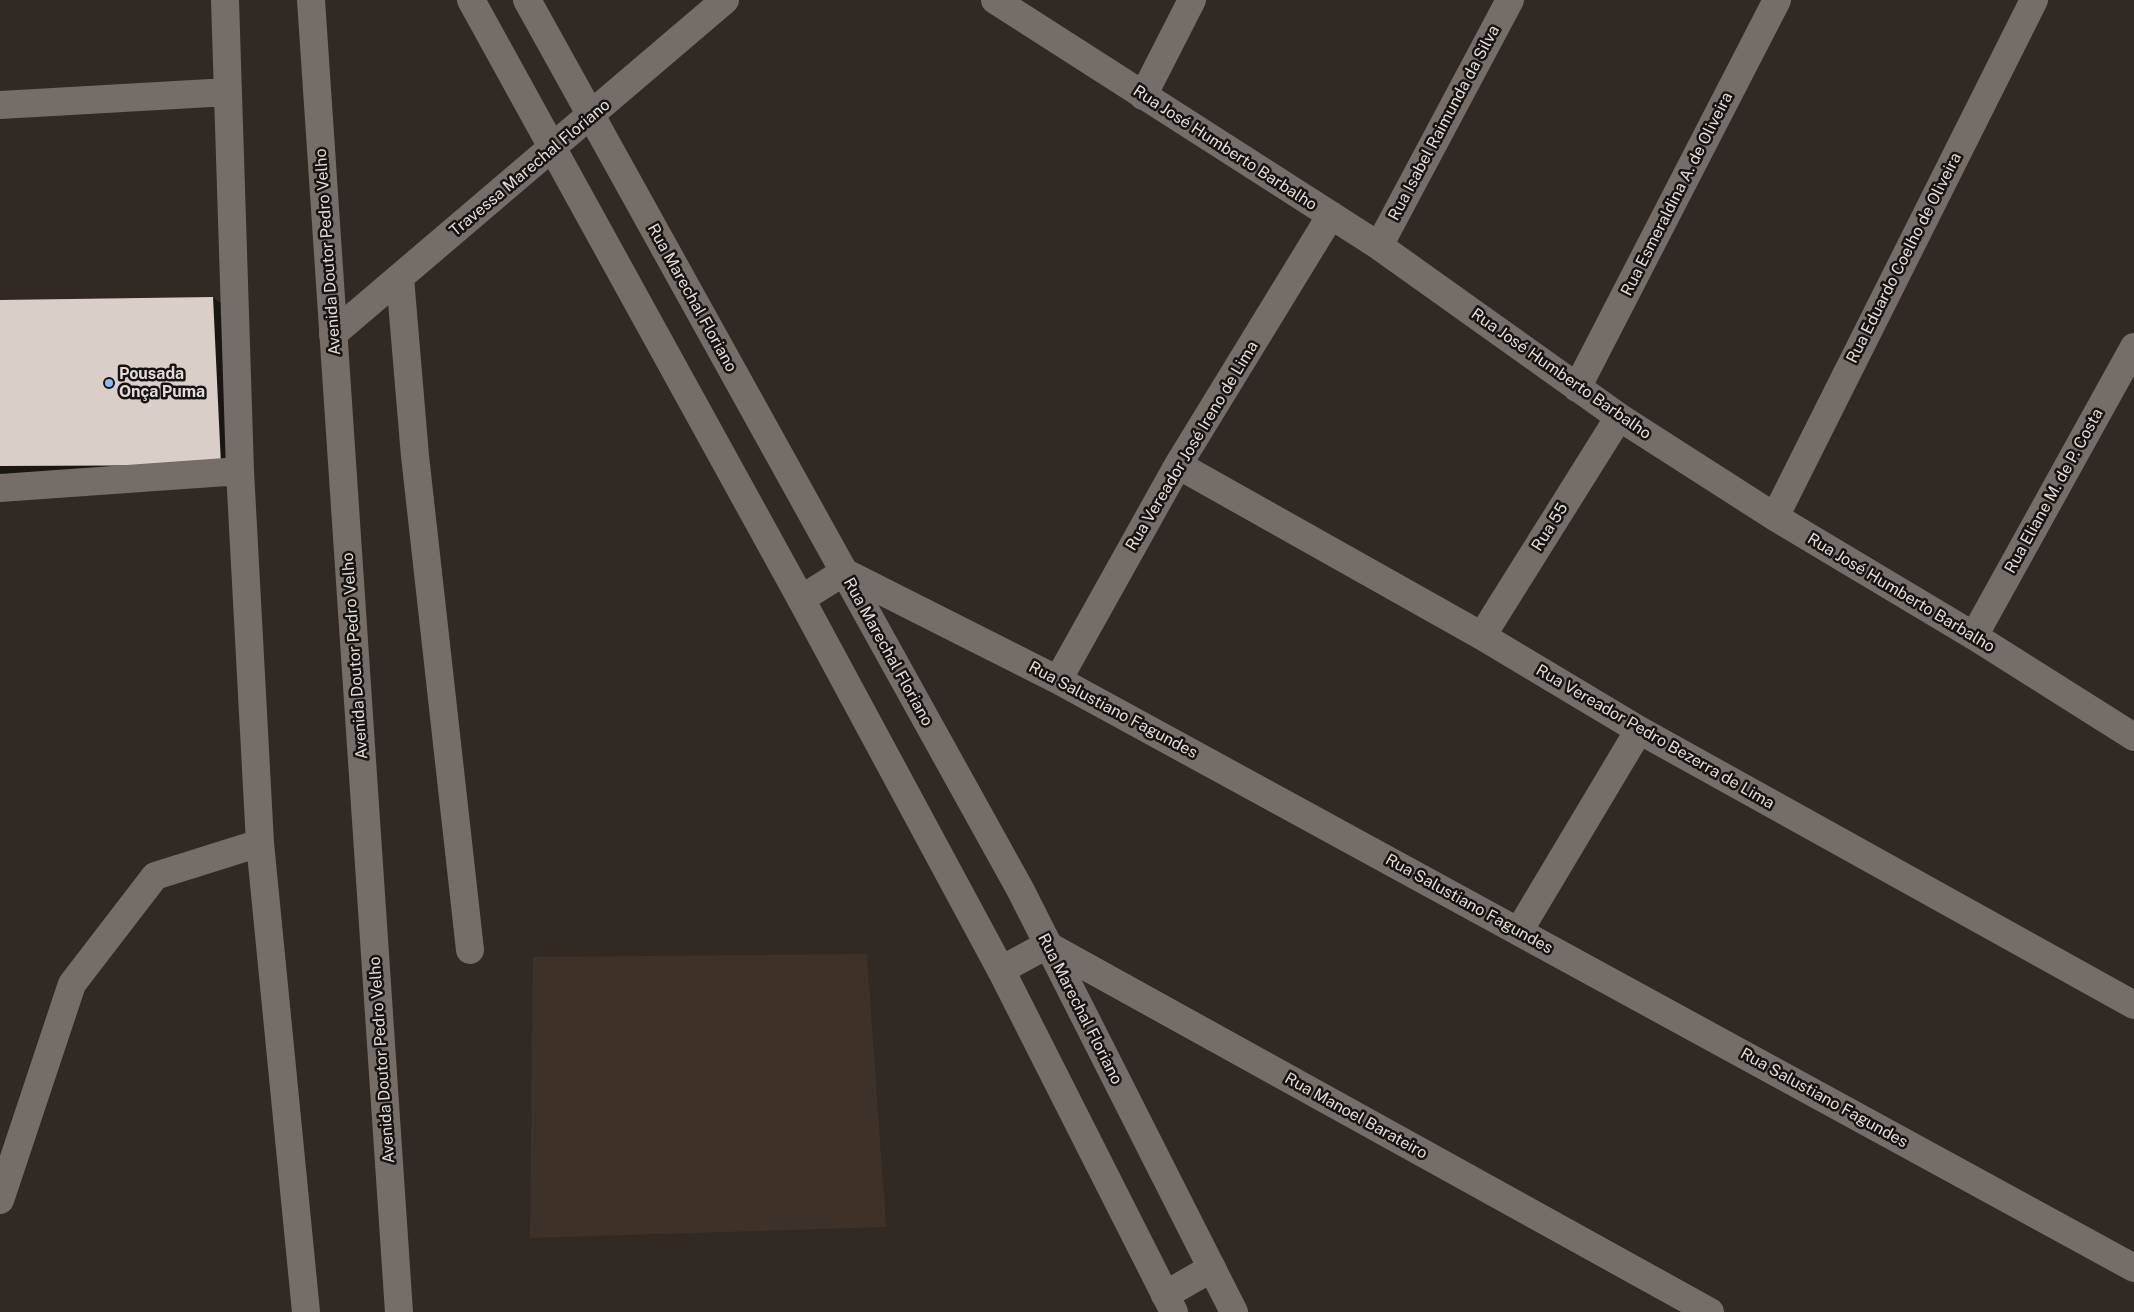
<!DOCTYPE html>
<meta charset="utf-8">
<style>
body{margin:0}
canvas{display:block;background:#312924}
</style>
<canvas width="2134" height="1312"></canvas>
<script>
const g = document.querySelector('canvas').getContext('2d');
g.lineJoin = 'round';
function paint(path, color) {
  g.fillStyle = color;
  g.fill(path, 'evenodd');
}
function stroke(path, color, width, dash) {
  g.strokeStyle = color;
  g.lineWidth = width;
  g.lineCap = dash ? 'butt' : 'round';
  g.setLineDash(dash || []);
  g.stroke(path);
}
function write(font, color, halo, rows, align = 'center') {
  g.font = font + ' "Public Sans",sans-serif';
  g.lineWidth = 5;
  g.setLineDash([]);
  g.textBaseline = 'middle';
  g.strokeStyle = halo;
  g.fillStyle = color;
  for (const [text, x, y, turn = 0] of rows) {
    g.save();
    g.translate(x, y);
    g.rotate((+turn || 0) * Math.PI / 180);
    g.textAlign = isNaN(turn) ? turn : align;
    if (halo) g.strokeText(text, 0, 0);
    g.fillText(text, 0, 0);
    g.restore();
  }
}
paint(new Path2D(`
 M 867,954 L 886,1227 L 530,1238 L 533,957 Z`), '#3e3128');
paint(new Path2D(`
 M 213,298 L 244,316 L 252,483 L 0,484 L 0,302 Z`), '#0007');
paint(new Path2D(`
 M 213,297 L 221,465 L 0,466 L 0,300 Z`), '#d9cfc8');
stroke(new Path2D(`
 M 225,0 L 240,471 L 260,843 L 306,1312
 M 995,0 L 1379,246 L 1619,417 L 1775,517 L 1974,636 L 2134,737
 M 1143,96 L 1192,0
 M 0,105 L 228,92
 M 1379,246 L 1510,0
 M 400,278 L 415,456 L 470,950
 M 333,334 L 725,0
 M 1577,388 L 1777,0
 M 1178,465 L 1482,636 L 1639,730 L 2134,1005
 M 0,488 L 240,471
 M 1775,517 L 2034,0
 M 801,599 L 844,572 L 1058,680 L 2134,1268
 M 1482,636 L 1619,417
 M 1974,636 L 2134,347
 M 1058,680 L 1178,465 L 1331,215
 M 1519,931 L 1639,730
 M 1001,970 L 1047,945 L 1710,1312
 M 0,1200 L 72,984 L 155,876 L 260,843
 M 1165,1295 L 1212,1268`), '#756d67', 28);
stroke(new Path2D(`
 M 311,0 L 399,1312
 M 471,0 L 801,599 L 1001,970 L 1174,1312
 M 527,0 L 1020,889 L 1234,1312`), '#756d67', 28);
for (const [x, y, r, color] of [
 [109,383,5,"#87bbfb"]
]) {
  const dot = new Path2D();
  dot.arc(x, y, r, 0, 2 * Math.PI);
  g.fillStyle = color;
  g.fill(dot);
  stroke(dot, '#161310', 2);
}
write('16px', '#e4dedb', '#161310', [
 ["Rua Isabel Raimunda da Silva",1444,123,-62],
 ["Rua José Humberto Barbalho",1225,148,33],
 ["Travessa Marechal Floriano",530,168,-40],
 ["Rua Esmeraldina A. de Oliveira",1677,194,-63],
 ["Avenida Doutor Pedro Velho",328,252,-94],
 ["Rua Eduardo Coelho de Oliveira",1904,258,-63],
 ["Rua Marechal Floriano",692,298,61],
 ["Rua José Humberto Barbalho",1561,374,35],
 ["Rua Vereador José Ireno de Lima",1192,446,-59],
 ["Rua Eliane M. de P. Costa",2054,491,-61],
 ["Rua 55",1550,527,-58],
 ["Rua José Humberto Barbalho",1901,593,31],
 ["Rua Marechal Floriano",888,652,61],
 ["Avenida Doutor Pedro Velho",355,656,-94],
 ["Rua Salustiano Fagundes",1113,710,28],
 ["Rua Vereador Pedro Bezerra de Lima",1655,737,30],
 ["Rua Salustiano Fagundes",1469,904,29],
 ["Rua Marechal Floriano",1080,1009,63],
 ["Avenida Doutor Pedro Velho",382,1060,-94],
 ["Rua Salustiano Fagundes",1824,1098,29],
 ["Rua Manoel Barateiro",1356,1116,29]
]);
write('bold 16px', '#e4dedb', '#161310', [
 ["Pousada",119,374],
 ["Onça Puma",119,392]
], 'left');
</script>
